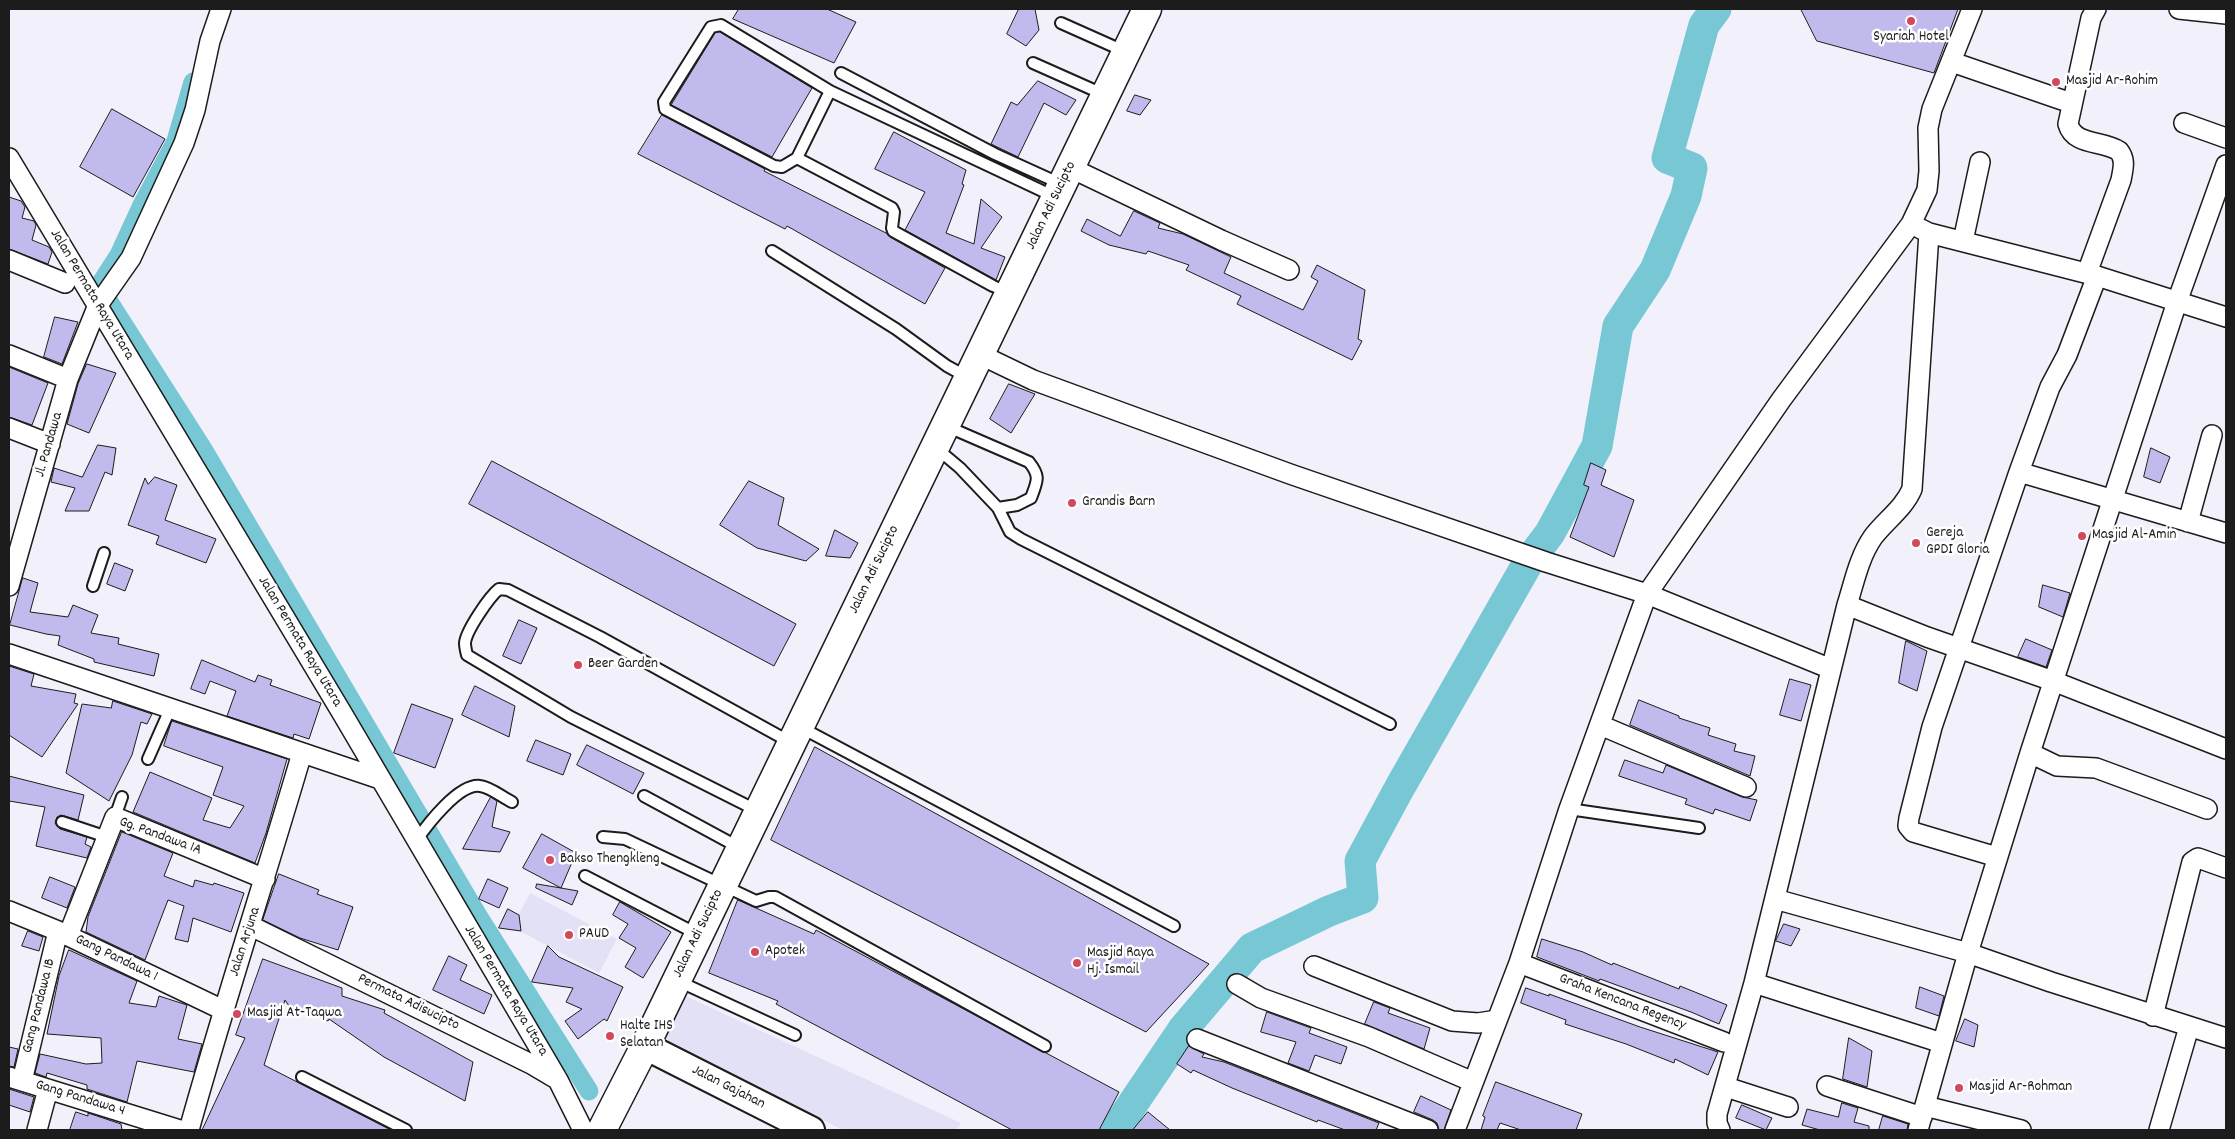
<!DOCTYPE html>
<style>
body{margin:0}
#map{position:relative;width:2235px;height:1139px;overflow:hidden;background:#f2f1fb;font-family:Dekko,sans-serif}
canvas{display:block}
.frame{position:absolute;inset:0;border:10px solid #1c1c1c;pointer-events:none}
</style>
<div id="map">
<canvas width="2235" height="1139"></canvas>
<div class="frame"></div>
</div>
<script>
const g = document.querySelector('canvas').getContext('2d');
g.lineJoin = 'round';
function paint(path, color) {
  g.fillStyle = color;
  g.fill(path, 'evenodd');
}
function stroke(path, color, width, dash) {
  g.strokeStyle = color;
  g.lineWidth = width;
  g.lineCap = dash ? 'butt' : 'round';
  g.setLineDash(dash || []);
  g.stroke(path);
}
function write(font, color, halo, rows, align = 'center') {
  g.font = font + ' Dekko,sans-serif';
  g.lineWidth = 5;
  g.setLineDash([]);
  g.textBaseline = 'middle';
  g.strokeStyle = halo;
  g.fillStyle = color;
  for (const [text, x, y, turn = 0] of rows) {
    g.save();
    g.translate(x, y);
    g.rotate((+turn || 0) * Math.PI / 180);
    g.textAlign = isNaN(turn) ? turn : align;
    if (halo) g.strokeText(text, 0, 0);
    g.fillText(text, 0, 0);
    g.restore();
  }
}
paint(new Path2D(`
 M 530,893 L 617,939 L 599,973 L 512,927 Z
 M 683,995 L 961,1123 L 957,1130 L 843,1130 L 661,1040 Z`), '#e3e1f6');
stroke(new Path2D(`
 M 193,82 L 176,141 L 142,205 L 119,255 L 99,286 L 203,449 L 477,914 L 589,1091`), '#78c7d5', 19);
stroke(new Path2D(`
 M 1115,1130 L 1184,1028 L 1252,948 L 1329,911 L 1363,898 L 1360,861 L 1400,787 L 1529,561 L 1550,533 L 1597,446 L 1618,326 L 1655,270 L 1686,196 L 1692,168 L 1667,158 L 1704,25 L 1716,9`), '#78c7d5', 31);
const building = new Path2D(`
 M 739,9 L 827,9 L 856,22 L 834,63 L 733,19 Z
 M 1019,9 L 1035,9 L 1039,30 L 1026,46 L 1007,34 Z
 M 1801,9 L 1958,9 L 1934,73 L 1817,41 Z
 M 720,32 L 812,88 L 772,157 L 671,105 L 715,33 Z
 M 1038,81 L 1076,100 L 1066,115 L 1044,103 L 1018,157 L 991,144 L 1011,102 L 1017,105 Z
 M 1135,95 L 1151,100 L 1140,115 L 1127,111 Z
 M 112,109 L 165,139 L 133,197 L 80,167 Z
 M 662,115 L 765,169 L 764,171 L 886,233 L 890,237 L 945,268 L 925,304 L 787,226 L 785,229 L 638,154 Z
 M 894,132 L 966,170 L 962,184 L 964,185 L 946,233 L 974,244 L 981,199 L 1002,217 L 981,248 L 1005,257 L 996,280 L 905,230 L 925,192 L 875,169 Z
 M 9,197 L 21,201 L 25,207 L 22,218 L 34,221 L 36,225 L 32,240 L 49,247 L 52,252 L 48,264 L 9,249 Z
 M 1134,211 L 1160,223 L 1158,228 L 1183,234 L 1231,257 L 1224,273 L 1303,310 L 1318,281 L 1311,277 L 1317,265 L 1365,290 L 1358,339 L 1362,341 L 1352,360 L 1237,304 L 1241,296 L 1186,270 L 1189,265 L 1148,251 L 1146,254 L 1109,245 L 1081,231 L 1087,219 L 1120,236 Z
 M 55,317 L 78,322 L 62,364 L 44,357 Z
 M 87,364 L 116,373 L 89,433 L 67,424 L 78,384 Z
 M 9,367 L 48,383 L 32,425 L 9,417 Z
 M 1009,384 L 1035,394 L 1011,433 L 990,419 Z
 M 98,445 L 116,448 L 112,475 L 105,472 L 89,511 L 65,511 L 75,488 L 51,482 L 54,468 L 82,477 Z
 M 2151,448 L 2170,457 L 2160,483 L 2144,477 Z
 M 492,461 L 796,624 L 774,666 L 469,504 Z
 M 1591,463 L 1606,470 L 1601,485 L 1634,500 L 1614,557 L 1570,537 L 1589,487 L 1584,485 Z
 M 155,477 L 177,485 L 165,520 L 216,539 L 206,563 L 156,544 L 159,536 L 128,525 L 145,478 L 148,484 Z
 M 749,481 L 784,498 L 778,525 L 819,549 L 806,561 L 757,548 L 720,525 Z
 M 835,530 L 858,543 L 850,558 L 826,556 Z
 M 115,563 L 133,570 L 125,591 L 107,584 Z
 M 23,578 L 38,583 L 30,612 L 68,617 L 73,605 L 98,615 L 91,633 L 119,638 L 118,644 L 159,654 L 154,676 L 94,662 L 94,659 L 58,645 L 60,636 L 46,634 L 10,625 Z
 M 2043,585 L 2070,593 L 2063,617 L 2039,607 Z
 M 519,620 L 537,628 L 521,664 L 503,656 Z
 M 2026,639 L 2052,650 L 2046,667 L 2018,657 Z
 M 1906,641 L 1927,651 L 1917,691 L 1899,683 Z
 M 202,660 L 255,682 L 258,675 L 272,680 L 270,685 L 321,703 L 309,739 L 294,734 L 293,738 L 227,716 L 236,691 L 210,681 L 205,694 L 191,689 Z
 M 9,666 L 34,674 L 31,686 L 76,694 L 74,703 L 78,704 L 42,757 L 9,735 Z
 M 1790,679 L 1811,685 L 1801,721 L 1780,715 Z
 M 475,686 L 515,706 L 509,737 L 462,715 Z
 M 1639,700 L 1679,716 L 1679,718 L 1710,728 L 1708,735 L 1736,744 L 1734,751 L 1755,756 L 1750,776 L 1630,725 Z
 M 113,701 L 152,714 L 147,724 L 141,722 L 132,755 L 109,801 L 66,773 L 82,704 L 111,708 Z
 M 412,704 L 453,719 L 435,768 L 394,753 Z
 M 172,721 L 287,759 L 266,833 L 255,863 L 133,812 L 150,772 L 212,798 L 203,820 L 230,828 L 244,806 L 213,795 L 223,767 L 164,746 Z
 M 536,740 L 571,754 L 563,775 L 527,761 Z
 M 587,745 L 644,773 L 633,794 L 577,765 Z
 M 815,747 L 1209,964 L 1146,1032 L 771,840 Z
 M 1625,760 L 1663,773 L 1666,765 L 1742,797 L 1757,800 L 1750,821 L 1715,809 L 1713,814 L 1685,804 L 1687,799 L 1619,776 Z
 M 9,776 L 84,795 L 78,820 L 61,815 L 57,817 L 55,823 L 60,829 L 87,837 L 85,844 L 91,847 L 87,858 L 36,846 L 45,807 L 9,801 Z
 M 491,797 L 497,801 L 492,827 L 510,832 L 500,852 L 463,849 Z
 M 122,832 L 173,853 L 164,876 L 193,887 L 195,880 L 213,885 L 214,883 L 244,893 L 231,932 L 193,918 L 188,942 L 175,939 L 184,906 L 168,900 L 145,960 L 86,932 L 88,917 Z
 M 542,834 L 576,853 L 561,888 L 523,868 Z
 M 279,874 L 319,890 L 317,894 L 353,907 L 338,950 L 300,938 L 263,920 Z
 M 50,877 L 75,887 L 67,908 L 42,898 Z
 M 488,879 L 508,888 L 499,908 L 479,899 Z
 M 537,884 L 561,888 L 578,891 L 572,905 L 536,888 Z
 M 738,900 L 814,934 L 816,930 L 1119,1092 L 1099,1130 L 1012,1130 L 776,1004 L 778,1001 L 709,973 Z
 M 620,902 L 671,932 L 643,978 L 625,967 L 636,948 L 619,938 L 628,924 L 613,915 Z
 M 508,909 L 519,915 L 521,931 L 499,928 Z
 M 1784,924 L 1800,929 L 1791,946 L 1776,941 Z
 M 28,931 L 43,937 L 39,951 L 22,946 Z
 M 1542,939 L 1583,952 L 1612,965 L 1613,963 L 1679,989 L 1680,986 L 1727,1005 L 1719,1024 L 1691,1012 L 1600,979 L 1599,981 L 1537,957 Z
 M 548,946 L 559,957 L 623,987 L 607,1021 L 604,1019 L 578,1039 L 565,1021 L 582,1009 L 566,1002 L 573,988 L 532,982 Z
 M 69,950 L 137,981 L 129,1003 L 156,1007 L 159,996 L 187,1005 L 178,1039 L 202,1044 L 194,1072 L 137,1061 L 127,1102 L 87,1089 L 87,1085 L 47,1073 L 46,1077 L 35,1073 L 40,1054 L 86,1064 L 102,1063 L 101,1038 L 47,1034 L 59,976 Z
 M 449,956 L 467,965 L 460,980 L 492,995 L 484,1014 L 433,990 Z
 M 263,959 L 342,988 L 342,996 L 385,1010 L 384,1013 L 473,1062 L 465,1101 L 384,1057 L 329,1019 L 328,1021 L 295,1007 L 293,1012 L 285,1000 L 264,1065 L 391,1130 L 202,1130 L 245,1038 L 236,1035 Z
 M 1920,987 L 1944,996 L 1939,1016 L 1916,1008 Z
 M 1526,988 L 1549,996 L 1549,994 L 1640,1027 L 1718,1052 L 1708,1075 L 1675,1059 L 1674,1063 L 1626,1044 L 1565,1024 L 1566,1020 L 1521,1003 Z
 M 1374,1002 L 1390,1008 L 1388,1013 L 1430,1028 L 1424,1049 L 1365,1024 Z
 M 1267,1012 L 1311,1028 L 1309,1033 L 1347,1047 L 1341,1064 L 1315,1055 L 1309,1071 L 1288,1063 L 1296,1042 L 1261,1032 Z
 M 1965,1019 L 1978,1025 L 1974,1047 L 1956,1041 Z
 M 1849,1038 L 1872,1051 L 1867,1087 L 1843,1079 Z
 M 1189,1046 L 1204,1054 L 1202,1057 L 1224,1062 L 1379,1123 L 1376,1130 L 1345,1130 L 1318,1120 L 1317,1122 L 1232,1088 L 1193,1070 L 1191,1073 L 1177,1064 Z
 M 9,1047 L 18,1049 L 14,1067 L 9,1066 Z
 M 1496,1082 L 1582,1114 L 1576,1130 L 1521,1130 L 1500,1123 L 1497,1130 L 1481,1130 L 1485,1117 L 1483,1116 Z
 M 9,1089 L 34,1097 L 30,1112 L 9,1105 Z
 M 1421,1096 L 1451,1110 L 1444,1130 L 1439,1130 L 1437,1123 L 1433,1120 L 1414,1112 Z
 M 1842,1103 L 1858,1108 L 1854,1122 L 1869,1126 L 1869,1130 L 1820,1130 L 1802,1125 L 1807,1109 L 1838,1117 Z
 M 1742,1105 L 1772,1118 L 1766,1130 L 1736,1118 Z
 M 76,1112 L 88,1116 L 88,1113 L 121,1124 L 122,1130 L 70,1130 Z
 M 1148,1112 L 1170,1130 L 1133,1130 Z
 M 1883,1116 L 1908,1124 L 1907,1130 L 1879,1130 Z`);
paint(building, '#c0bbec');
stroke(building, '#1c1c1c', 1);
const lane = new Path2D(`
 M 1061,23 L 1126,52
 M 1033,63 L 1105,95
 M 841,73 L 995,154 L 1061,184
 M 830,91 L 797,158 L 782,167 L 774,166 L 665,109 L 664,102 L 711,27 L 721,25 L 830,91 L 1055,197
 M 797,158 L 892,208 L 894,212 L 892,228 L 893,231 L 993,286 L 1010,293
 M 772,251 L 896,329 L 947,366 L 967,377
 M 935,447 L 960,468 L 998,508 L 1017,505 L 1031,498 C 1037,481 1041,477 1029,462 L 946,426
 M 998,508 L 1010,532 L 1021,539 L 1390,724
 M 93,586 L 104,553
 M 800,727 L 1174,926
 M 148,759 L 171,707
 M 644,796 L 740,848
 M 1569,809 L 1699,828
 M 758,811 L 571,717 L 467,655 C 466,651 465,647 465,643 C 466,631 489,597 499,589 L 508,590 L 600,637 L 790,742
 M 115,817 L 122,797
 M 62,822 L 107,837
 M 603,837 L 625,839 L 756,901 L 769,897 L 775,897 L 1045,1046
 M 416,841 C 427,825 459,783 480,786 C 490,787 502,797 512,802
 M 585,876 L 697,934
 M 678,981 L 795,1035
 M 302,1077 L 406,1130`);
const street = new Path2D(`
 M 2179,9 L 2226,14
 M 1952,62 L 2071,103
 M 2184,123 L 2226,138
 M 9,158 L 342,713 L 558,1080 L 583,1130
 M 1071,168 L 1221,240 L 1289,270
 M 1919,228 L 1929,233 L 2097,276 L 2226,317
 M 1963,241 L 1980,162
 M 9,260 L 65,283
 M 2087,273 L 2121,180 C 2123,169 2126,160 2119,151 C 2103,140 2074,146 2068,124 L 2091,18 L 2096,9
 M 979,354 L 1033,380 L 1290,474 L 1546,562 L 1647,594 L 1831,669
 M 9,355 L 68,379
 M 9,428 L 50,444
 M 2019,472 L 2226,533
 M 2188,522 L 2212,435
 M 9,586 L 68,379 L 98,305 L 131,258 L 184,143 L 195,110 L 210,41 L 221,9
 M 1847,605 L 1927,637 L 2053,681 L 2226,749
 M 9,654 L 380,779
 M 1600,725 L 1746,787
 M 2030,753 L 2057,766 L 2096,768 L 2207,809
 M 1997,857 L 1913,832 L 1908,826 L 1909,818 L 1932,727 L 2019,472 L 2050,387 L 2067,355 L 2097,276
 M 1775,899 L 1968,953 L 2051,982 L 2226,1038
 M 9,911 L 58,931 L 223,1010
 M 257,929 L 533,1065 L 555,1078
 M 68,936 L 115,817 L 265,879
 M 1519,963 L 1724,1042
 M 1314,966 L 1452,1021 L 1478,1023 L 1497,1020
 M 1754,983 L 1942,1043
 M 1237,984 L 1261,998 L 1369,1037 L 1473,1082
 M 2153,1016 L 2192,862 L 2198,858 L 2226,868
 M 1197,1039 L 1428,1130
 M 9,1077 L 180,1130
 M 22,1081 L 58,931
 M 1827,1086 L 1922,1117
 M 1726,1087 L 1788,1107
 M 1925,1106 L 2021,1130
 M 37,1130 L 48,1089
 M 189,1130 C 224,1004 265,879 302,753
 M 1455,1130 L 1519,963 L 1569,809 L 1647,594 L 1781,400 L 1911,224 L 1927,190 L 1929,171 L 1928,128 L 1932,109 L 1972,9
 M 1720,1130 L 1717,1123 L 1717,1114 L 1754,983 L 1847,605 C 1854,583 1859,557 1873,537 C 1885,521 1904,508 1912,489 L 1929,233
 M 1918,1130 L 1968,953 L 2030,753 L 2177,302 L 2226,165
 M 2159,1130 L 2189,1027`);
const secondary = new Path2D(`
 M 645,1046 L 811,1130`);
const highway = new Path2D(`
 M 602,1130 L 645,1046 L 1147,9`);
stroke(lane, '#1c1c1c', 14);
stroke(street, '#1c1c1c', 22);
stroke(secondary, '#1c1c1c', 30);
stroke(highway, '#1c1c1c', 31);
stroke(lane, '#fff', 10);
stroke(street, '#fff', 19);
stroke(secondary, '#fff', 26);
stroke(highway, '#fff', 28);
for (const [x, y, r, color] of [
 [1911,21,5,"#d1495b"],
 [2056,82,5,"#d1495b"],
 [1072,503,5,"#d1495b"],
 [2082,536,5,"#d1495b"],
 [1916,543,5,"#d1495b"],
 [578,665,5,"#d1495b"],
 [550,860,5,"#d1495b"],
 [569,935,5,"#d1495b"],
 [755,952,5,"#d1495b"],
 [1077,963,5,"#d1495b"],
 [237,1014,5,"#d1495b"],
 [610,1036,5,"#d1495b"],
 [1959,1088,5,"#d1495b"]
]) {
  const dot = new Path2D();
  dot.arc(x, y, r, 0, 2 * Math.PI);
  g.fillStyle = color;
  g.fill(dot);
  stroke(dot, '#fff', 2);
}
write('15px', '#1c1c1c', '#fff', [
 ["Syariah Hotel",1911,38,"center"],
 ["Masjid Ar-Rohim",2066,82],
 ["Grandis Barn",1082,503],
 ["Gereja",1926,534],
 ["GPDI Gloria",1926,551],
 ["Masjid Al-Amin",2092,536],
 ["Beer Garden",588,665],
 ["Bakso Thengkleng",560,860],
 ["PAUD",579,935],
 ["Apotek",765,952],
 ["Masjid Raya",1087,954],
 ["Hj. Ismail",1087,971],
 ["Masjid At-Taqwa",247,1014],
 ["Halte IHS",620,1027],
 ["Selatan",620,1044],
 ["Masjid Ar-Rohman",1969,1088]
], 'left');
write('15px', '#1c1c1c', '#fff', [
 ["Jalan Adi Sucipto",1052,206,-64],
 ["Jalan Permata Raya Utara",91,295,59],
 ["Jl. Pandawa",50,445,-74],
 ["Jalan Adi Sucipto",875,570,-64],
 ["Jalan Permata Raya Utara",299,642,59],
 ["Gg. Pandawa 1A",160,837,20],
 ["Jalan Adi Sucipto",699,934,-64],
 ["Jalan Arjuna",246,942,-72],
 ["Gang Pandawa 1",116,959,26],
 ["Jalan Permata Raya Utara",505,991,59],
 ["Permata Adisucipto",408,1003,26],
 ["Graha Kencana Regency",1622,1003,21],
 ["Gang Pandawa 1B",40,1006,-76],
 ["Jalan Gajahan",728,1088,27],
 ["Gang Pandawa 4",80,1099,17]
]);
</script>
